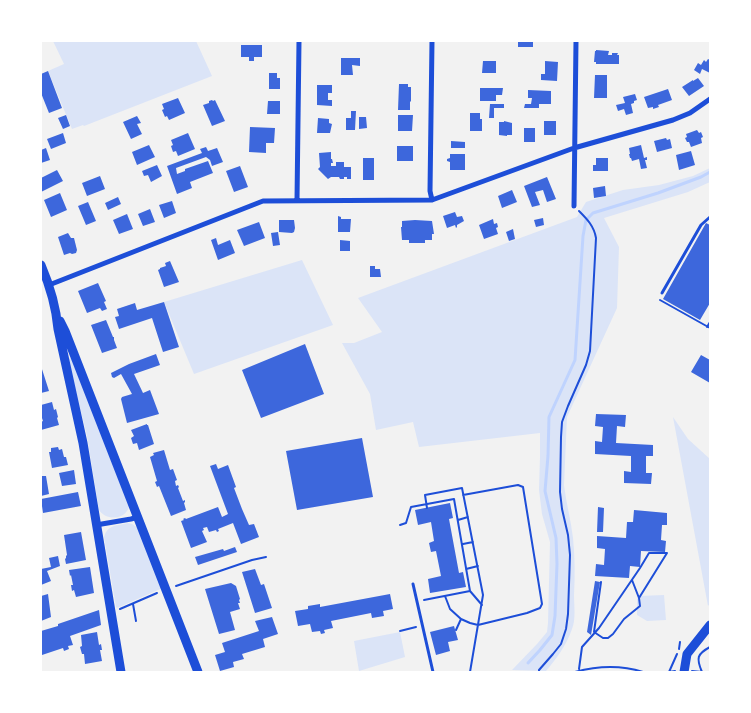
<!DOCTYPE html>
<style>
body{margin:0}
#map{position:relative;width:751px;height:713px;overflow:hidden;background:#f2f2f2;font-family:Barlow,sans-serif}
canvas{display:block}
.frame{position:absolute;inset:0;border:42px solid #fff;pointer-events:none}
</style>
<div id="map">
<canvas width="751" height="713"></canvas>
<div class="frame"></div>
</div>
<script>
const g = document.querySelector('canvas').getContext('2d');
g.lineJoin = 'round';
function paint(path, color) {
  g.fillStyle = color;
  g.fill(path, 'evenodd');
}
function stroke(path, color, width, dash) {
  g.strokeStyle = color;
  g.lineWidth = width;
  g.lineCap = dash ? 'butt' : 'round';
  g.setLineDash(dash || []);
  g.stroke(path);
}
paint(new Path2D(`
 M 53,41 L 196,41 L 212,76 L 84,126 L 83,125 L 72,129 L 48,71 L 64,64 Z
 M 710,168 L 710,182 L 688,192 L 604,218 L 619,247 L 617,308 L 567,417 L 564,485 C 566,503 571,520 573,538 C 575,557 575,576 574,595 C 574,606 576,619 572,629 C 566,646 557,658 546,671 L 512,670 L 537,644 L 547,632 L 548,623 L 550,542 L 542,514 L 539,490 L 540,457 L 540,433 L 419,447 L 413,422 L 376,430 L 370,394 L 342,343 L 354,343 L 382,332 L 358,298 L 577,217 L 586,202 L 623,190 L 659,185 L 693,176 Z
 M 302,260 L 333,325 L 194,374 L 164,302 Z
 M 71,358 L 129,507 C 125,520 106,521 99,510 L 87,436 L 68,359 Z
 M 673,417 L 688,439 L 710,459 L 710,603 L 708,606 Z
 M 128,523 L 132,524 L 138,528 L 161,586 L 161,589 L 158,590 L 117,608 L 116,607 L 104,537 C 108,524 117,526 128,523 Z
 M 664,595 L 666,620 L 647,621 L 637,615 L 637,599 L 639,596 Z
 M 400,632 L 405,657 L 359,671 L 354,641 Z`), '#dbe4f7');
stroke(new Path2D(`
 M 528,663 L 540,650 L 552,635 L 555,616 L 557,564 L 556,538 L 545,491 L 548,456 L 549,417 L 575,360 L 583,236 L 586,220 L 593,213 L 658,193 L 701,177 L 710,172`), '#bfd3fe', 3);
paint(new Path2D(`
 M 518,41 L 533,41 L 533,47 L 518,47 Z
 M 241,45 L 262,45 L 262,57 L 254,57 L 254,61 L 249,61 L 249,57 L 241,57 Z
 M 596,50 L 609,51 L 608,55 L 612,55 L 612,53 L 618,53 L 617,55 L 619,55 L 619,64 L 596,64 L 596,62 L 594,62 L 595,51 L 596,51 Z
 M 341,58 L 360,58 L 360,66 L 352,65 L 353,75 L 341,75 Z
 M 708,59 L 710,60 L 710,73 L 702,69 L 700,74 L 694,70 L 698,63 L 701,65 L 704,60 L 706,62 Z
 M 483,61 L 496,61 L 496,73 L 482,73 Z
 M 545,61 L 558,62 L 557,81 L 541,80 L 541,74 L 545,74 Z
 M 48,71 L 62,108 L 49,113 L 41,93 L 41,74 Z
 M 269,73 L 277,73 L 277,78 L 280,78 L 280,89 L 269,89 Z
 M 595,75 L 607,75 L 607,98 L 594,98 Z
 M 698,78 L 704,86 L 689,96 L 682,87 L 693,80 L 693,81 Z
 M 399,84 L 408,84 L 408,87 L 411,87 L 411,102 L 410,101 L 410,110 L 398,110 Z
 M 317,85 L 332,85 L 332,93 L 328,93 L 328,100 L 332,100 L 332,106 L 317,105 Z
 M 480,88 L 503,88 L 502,95 L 496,95 L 496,101 L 480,101 Z
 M 668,89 L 672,100 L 658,105 L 659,107 L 653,109 L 653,107 L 648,108 L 644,97 Z
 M 528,90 L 551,91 L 551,104 L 539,104 L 539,108 L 524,108 L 525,104 L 531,104 L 532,98 L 528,98 Z
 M 635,94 L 637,100 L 634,101 L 634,103 L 631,104 L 633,113 L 626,115 L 624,109 L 618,111 L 616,105 L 625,103 L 623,97 Z
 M 178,98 L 185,113 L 169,120 L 167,116 L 165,117 L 162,110 L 164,109 L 162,104 Z
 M 212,100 L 213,101 L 215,100 L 225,121 L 212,126 L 203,105 L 209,103 L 209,101 Z
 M 268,101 L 280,101 L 280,114 L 267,114 Z
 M 490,104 L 504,104 L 504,108 L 494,108 L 494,118 L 489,118 Z
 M 351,111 L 356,111 L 355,130 L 346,130 L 346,118 L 351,118 Z
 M 470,113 L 480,113 L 480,119 L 482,119 L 482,131 L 470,131 Z
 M 66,115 L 70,126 L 63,129 L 58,118 Z
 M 398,115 L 413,115 L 412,131 L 398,131 Z
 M 137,116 L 141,123 L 137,124 L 142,134 L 131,139 L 123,122 Z
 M 359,117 L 366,117 L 367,128 L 359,129 Z
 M 318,118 L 329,119 L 329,123 L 332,124 L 330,133 L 317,133 Z
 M 504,121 L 512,123 L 512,135 L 507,135 L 507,136 L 499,135 L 499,122 L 504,122 Z
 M 544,121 L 556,121 L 556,135 L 544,135 Z
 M 250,127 L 275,128 L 274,143 L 266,143 L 266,153 L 249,152 Z
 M 524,128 L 535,128 L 535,142 L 524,142 Z
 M 697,130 L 699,133 L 701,132 L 703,137 L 701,138 L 702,143 L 691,147 L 689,142 L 687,142 L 685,138 L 687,137 L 686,134 Z
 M 63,133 L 66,143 L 51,149 L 47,139 Z
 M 188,133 L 195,149 L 178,156 L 176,151 L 173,152 L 171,146 L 173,145 L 171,140 Z
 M 666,138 L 667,140 L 670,139 L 672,148 L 657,152 L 654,141 Z
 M 451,141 L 465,142 L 465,148 L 451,148 Z
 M 149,145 L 155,157 L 137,165 L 132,152 Z
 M 641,145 L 644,158 L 647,157 L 647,160 L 645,160 L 647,168 L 641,169 L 639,159 L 632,161 L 631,158 L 630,158 L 629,154 L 630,154 L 629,148 Z
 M 397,146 L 413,146 L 413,161 L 397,161 Z
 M 206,147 L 208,151 L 217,148 L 223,162 L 212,166 L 210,160 L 206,157 L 176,168 L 177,174 L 185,171 L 185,169 L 208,161 L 213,173 L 190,182 L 192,188 L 177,194 L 167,166 L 202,153 L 200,149 Z
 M 46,148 L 50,160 L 41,163 L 41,150 Z
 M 691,151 L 695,165 L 679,170 L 676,155 Z
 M 331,152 L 331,159 L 332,159 L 333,163 L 331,163 L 331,166 L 336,166 L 336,162 L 344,162 L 344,167 L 351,167 L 351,179 L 347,179 L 347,177 L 344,177 L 344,179 L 340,179 L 339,177 L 331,177 L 328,179 L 318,169 L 320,167 L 319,153 Z
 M 450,154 L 465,154 L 465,170 L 450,170 L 450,162 L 447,161 L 447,159 L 450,158 Z
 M 363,158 L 374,158 L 374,180 L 363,180 Z
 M 596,158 L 608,158 L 608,171 L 593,171 L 593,165 L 596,165 Z
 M 157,165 L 162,176 L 151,182 L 148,175 L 144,176 L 142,171 Z
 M 240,166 L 248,187 L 234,192 L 226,171 Z
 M 57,170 L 63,181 L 41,192 L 41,178 Z
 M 100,176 L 105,189 L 87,196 L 82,183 Z
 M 547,177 L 556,199 L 547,202 L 543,190 L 535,192 L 540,205 L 532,207 L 524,186 Z
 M 605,186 L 606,196 L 594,198 L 593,188 Z
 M 512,190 L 517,202 L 502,208 L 498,196 Z
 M 60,193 L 67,210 L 51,217 L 44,200 Z
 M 118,197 L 121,204 L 108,210 L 105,203 Z
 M 172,201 L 176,213 L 164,218 L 159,205 Z
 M 88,202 L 96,221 L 86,225 L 78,206 Z
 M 150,209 L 155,222 L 143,226 L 138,214 Z
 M 455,212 L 457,217 L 462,216 L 464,221 L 457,225 L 457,227 L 456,228 L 455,225 L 447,228 L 443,216 Z
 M 127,214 L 133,229 L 119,234 L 113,220 Z
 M 338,216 L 341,217 L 341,219 L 351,219 L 350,232 L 338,232 Z
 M 543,218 L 544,225 L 536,227 L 534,220 Z
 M 493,219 L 494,224 L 497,223 L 498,227 L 496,228 L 498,234 L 484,239 L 479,225 Z
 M 279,220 L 294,220 L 295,228 L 294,232 L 292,233 L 279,232 Z
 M 415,220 L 432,221 L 434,234 L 432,234 L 432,240 L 425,240 L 425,243 L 409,243 L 409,240 L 402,240 L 401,227 L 402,227 L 402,221 Z
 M 259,222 L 265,238 L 244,246 L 237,230 Z
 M 706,223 L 710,225 L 710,303 L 700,320 L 663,299 Z
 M 513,229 L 515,239 L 509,241 L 506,232 Z
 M 278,232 L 280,245 L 273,246 L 271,233 Z
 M 68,233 L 71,238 L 74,238 L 77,250 L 76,253 L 72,254 L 70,253 L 64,255 L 58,237 Z
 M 216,238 L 218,245 L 230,240 L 235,253 L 218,260 L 211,240 Z
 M 340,240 L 350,241 L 350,251 L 340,251 Z
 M 170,261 L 179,282 L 164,287 L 158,270 L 160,269 L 160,268 L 166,266 L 165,263 Z
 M 370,266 L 375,266 L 375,269 L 380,269 L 381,277 L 370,277 Z
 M 98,283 L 106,301 L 104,302 L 107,309 L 102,311 L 100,308 L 87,313 L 78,291 Z
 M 164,302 L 179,347 L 163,352 L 152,318 L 119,329 L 115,317 L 119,316 L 117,309 L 135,303 L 137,310 Z
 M 106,320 L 113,337 L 114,337 L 114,340 L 117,348 L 102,353 L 91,325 Z
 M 305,344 L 324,394 L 261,418 L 242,370 Z
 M 156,354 L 160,365 L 134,374 L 143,393 L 150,390 L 159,414 L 127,423 L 121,399 L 122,397 L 132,394 L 121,374 L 114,378 L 112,377 L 111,373 L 129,364 Z
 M 701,355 L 710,360 L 710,383 L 691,372 Z
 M 41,366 L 49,391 L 41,393 Z
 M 52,402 L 54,410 L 56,409 L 58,417 L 57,418 L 59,425 L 41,430 L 41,422 L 43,421 L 41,415 L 41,405 Z
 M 596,414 L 626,415 L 625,427 L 617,426 L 616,443 L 653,445 L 653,456 L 646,456 L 646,473 L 652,473 L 651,484 L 624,483 L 624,471 L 631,472 L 631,456 L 595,454 L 595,441 L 602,442 L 603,427 L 595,426 Z
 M 147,424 L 147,425 L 148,425 L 154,444 L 139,450 L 137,443 L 133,444 L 131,438 L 134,436 L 131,430 Z
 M 362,438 L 373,497 L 297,510 L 286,451 Z
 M 58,447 L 59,450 L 62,449 L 64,457 L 66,457 L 68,465 L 52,468 L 49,452 L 51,452 L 51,448 Z
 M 164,450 L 170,470 L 173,469 L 177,480 L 175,481 L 176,486 L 178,485 L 179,487 L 178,488 L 183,501 L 185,500 L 185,502 L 184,503 L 186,510 L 171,516 L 159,486 L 157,487 L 155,482 L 157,481 L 150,457 L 154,455 L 153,453 Z
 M 216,464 L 218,469 L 228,465 L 236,487 L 234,488 L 242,509 L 249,525 L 254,524 L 259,537 L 241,544 L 233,523 L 218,529 L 219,531 L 217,532 L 216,530 L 209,532 L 207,527 L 203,528 L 204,530 L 202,531 L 207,542 L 191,548 L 181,521 L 184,520 L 183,519 L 185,518 L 186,519 L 218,507 L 222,517 L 228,514 L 210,466 Z
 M 74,470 L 76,484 L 62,486 L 59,473 Z
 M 41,476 L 46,476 L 49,494 L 41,496 Z
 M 78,492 L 81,506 L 43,513 L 41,499 Z
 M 450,503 L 453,518 L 449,519 L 459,573 L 463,572 L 466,587 L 430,593 L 428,579 L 441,576 L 436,551 L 431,552 L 429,543 L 434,541 L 431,522 L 418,525 L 415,510 Z
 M 598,507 L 604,508 L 603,532 L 597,532 Z
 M 634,510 L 667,513 L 667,525 L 662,525 L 661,540 L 666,541 L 665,552 L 641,551 L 640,567 L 630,566 L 629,578 L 595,576 L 596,564 L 604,565 L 605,549 L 597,548 L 597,536 L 626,538 L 627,522 L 633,522 Z
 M 81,532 L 86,560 L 66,564 L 65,559 L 66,558 L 66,556 L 67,555 L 64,535 Z
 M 235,547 L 237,552 L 198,565 L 195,557 L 223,549 L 224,551 Z
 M 58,556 L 60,566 L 47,571 L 51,581 L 41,585 L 41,569 L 51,567 L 49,558 Z
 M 90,567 L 94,593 L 76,597 L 74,590 L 72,591 L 71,585 L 73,585 L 71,575 L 70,576 L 69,570 Z
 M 255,569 L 261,585 L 264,584 L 272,608 L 255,613 L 242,572 Z
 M 595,581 L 600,582 L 591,635 L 587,632 Z
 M 231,583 L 236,586 L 240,599 L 239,600 L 240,603 L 238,603 L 240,609 L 230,612 L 235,630 L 219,634 L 205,589 Z
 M 48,594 L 51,617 L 41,621 L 41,596 Z
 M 390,594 L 393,609 L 383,611 L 384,616 L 372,618 L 371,613 L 331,621 L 333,628 L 324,630 L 325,633 L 321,634 L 320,631 L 312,632 L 310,624 L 298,626 L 295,611 L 308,609 L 308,606 L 320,604 L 320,607 Z
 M 99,610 L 101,625 L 70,636 L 73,645 L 68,646 L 69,649 L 64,651 L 63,648 L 42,655 L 41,631 L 58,626 L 58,624 Z
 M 272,617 L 278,634 L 263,639 L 265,647 L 242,654 L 244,659 L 233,662 L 234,667 L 220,671 L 215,655 L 225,652 L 222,643 L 259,631 L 255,621 Z
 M 454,626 L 458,640 L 448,642 L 450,651 L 436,655 L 430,632 Z
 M 97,632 L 99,645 L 101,644 L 102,650 L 100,650 L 102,661 L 85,664 L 84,654 L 82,654 L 80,647 L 82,646 L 81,635 Z`), '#3d67dc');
stroke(new Path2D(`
 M 660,300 L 710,328
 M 707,327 L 710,322
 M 427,508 L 425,495 L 462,488 L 483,595 L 470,672
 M 458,520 L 468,517
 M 400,525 L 406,523 L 411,507 L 454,499 L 470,591 L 482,605
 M 463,544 L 473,542
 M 466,569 L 478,566
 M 601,582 L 594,632 L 603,638 L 608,638 L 613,634 L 624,619 L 640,606 L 639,598
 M 176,586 L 252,560 L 266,557
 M 445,596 L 450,609 L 461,619
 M 424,600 L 470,591
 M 133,604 L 136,621
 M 120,609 L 157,593
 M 456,630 L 461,619 L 470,623 L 478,625 L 527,613 L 540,608 L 542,604 L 523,487 L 518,485 L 463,495
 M 400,631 L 416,627
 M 679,649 L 680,642
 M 579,669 L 582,647 L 599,628 L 640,568 L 649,553 L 667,553 L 639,598 L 632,580
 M 692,671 L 702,672
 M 539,672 L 539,670 L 553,654 L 561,644 L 566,629 L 568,614 L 570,555 L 568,535 L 562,509 L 560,492 L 561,437 L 562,422 L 568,406 L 586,365 L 590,351 L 596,238 C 594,226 587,219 579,211
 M 575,672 C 597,666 621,665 643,672
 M 669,672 L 675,671
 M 669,672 L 677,654
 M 702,672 C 696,658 697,654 710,647`), '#1d4ed8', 2);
stroke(new Path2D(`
 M 662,293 L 701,225 L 710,217
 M 413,584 L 433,672`), '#1d4ed8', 3);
stroke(new Path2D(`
 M 297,200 L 299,41
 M 432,200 L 430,191 L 432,41
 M 574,206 L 576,41
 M 49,285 L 263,201 L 432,200 L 574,148 L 673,120 L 690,113 L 710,99
 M 96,525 L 131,519 L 138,517`), '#1d4ed8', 5);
stroke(new Path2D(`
 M 41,265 C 50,286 56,306 58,329 L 83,443 L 121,672
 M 60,321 L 65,331 L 198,672
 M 684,672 L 687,654 L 710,625`), '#1d4ed8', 9);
</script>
